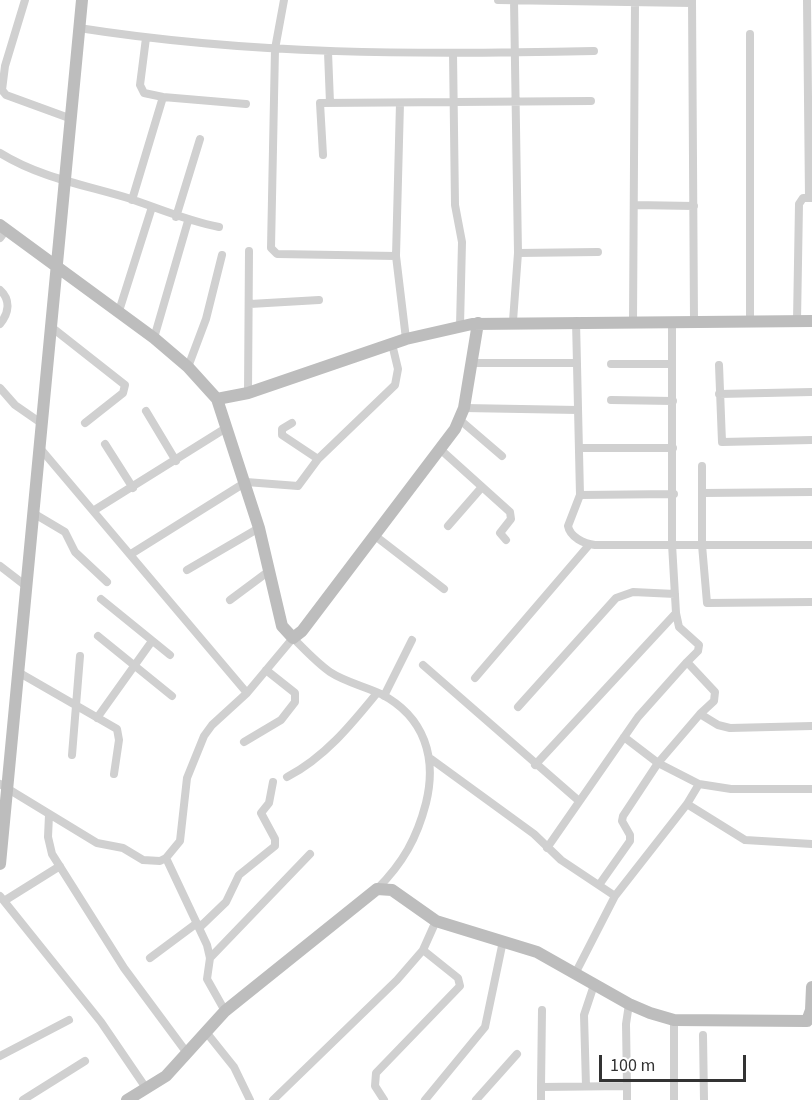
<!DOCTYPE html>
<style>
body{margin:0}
#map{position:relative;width:812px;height:1100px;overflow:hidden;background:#fff;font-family:"Source Sans 3",sans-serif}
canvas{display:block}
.scale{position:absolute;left:599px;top:1055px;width:147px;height:27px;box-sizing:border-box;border:3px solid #333;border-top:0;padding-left:8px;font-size:18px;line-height:21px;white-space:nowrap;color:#333;-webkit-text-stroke:4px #fff;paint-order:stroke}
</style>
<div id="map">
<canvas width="812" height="1100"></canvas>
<div class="scale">100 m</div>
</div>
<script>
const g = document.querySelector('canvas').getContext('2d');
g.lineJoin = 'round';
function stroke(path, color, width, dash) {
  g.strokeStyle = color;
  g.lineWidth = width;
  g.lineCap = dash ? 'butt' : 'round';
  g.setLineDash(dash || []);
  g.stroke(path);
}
stroke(new Path2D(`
 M 25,0 L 5,66 L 2,90 L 6,95 L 69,118
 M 284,0 L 275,49 L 271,248 L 277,254 L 396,256
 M 498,0 L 692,3
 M 692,0 L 694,321
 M 807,0 L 809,198
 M 79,28 C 250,55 421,55 594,51
 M 146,38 L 140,85 L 144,93 L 163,97 L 246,104
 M 328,52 L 330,103
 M 453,53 L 455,205 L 462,242 L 460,326
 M 400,103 L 396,256 L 406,339
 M 0,153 C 40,178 86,185 131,199 C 160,209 188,221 219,227
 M 323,155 L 320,103 L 591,101
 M 132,200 L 163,97
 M 634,205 L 694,206
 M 176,217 L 200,139
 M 0,238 L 6,230
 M 518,253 L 598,252
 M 0,290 C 11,300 9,313 0,324
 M 250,304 L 319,300
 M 119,311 L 152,207
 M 513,321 L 518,253 L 514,0
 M 576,321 L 580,495 L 568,526 C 570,537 584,544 595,545 L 812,545
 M 633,321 L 635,2
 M 750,321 L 750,34
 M 797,321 L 799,204 L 803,198 L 812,198
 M 50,326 L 125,385 L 123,393 L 85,423
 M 154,338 L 188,221
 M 472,363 L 577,363
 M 611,364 L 672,364
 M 719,365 L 722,442 L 812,440
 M 188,367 L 206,319 L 222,255
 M 0,388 L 15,405 L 41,423
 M 248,393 L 249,251
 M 719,394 L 812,392
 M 611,400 L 673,401
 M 464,408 L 578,410
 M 146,411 L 176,461
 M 460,420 L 502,456
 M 292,423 L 282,429 L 282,435 L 318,459
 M 105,444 L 133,488
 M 39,447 L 247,693
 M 579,448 L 673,448
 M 440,449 L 510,512 L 511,519 L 500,533 L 506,540
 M 702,466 L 702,545 L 707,603 L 812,602
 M 703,493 L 812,492
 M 580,495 L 674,494
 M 93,511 L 226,428
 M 33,513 L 65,532 L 75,552 L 107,582
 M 448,526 L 482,487
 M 374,535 L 444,589
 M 131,554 L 246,482 L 298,486 L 318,459 L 395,385 L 398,369 L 392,344
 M 0,566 L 26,586
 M 187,570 L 259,528
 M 101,599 L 170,655
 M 230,600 L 269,571
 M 676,613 L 679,627 L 699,645 L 698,651 L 687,662
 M 98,636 L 172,696
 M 423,665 L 579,801
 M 18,672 L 117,729 L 119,740 L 114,774
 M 475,678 L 589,545
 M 384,696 L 412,640
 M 518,707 L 616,598 L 633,592 L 675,594
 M 97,718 L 152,641
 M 244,742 L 281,720 L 295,702 L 295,693 L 266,670
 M 72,755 L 80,656
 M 431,759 L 534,834 L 561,860 L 615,896 L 576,972
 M 535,765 L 676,613 L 672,544 L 672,321
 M 287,777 C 324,758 351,725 377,693
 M 0,784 L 97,843 L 123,848 L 143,860 L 160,861 L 166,858 L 180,841 L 187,778 L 204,736 L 212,725 L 247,693 L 293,638 C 305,650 317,663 330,672 C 345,682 364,686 381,694 C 425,717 437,758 426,803 C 417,838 403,863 377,889
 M 699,784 L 731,789 L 812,789
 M 687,804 L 745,840 L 812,844
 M 49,815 L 48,837 L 52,854 L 124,968 L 187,1053
 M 547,848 L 638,717 L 687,662 L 715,692 L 714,701 L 700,714 L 718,725 L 730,728 L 812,726
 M 166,858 L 207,945 L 210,958 L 207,979 L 225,1011
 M 599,885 L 630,841 L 630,835 L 622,821 L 623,816 L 658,763 L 624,737
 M 0,896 L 101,1022 L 146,1088
 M 615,896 L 687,804 L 699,784 L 658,763 L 700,714
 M 4,901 L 60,866
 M 199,928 L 226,902 L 239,875 L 275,846 L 275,839 L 261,813 L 269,803 L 273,782
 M 150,958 L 197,923
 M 210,958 L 310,854
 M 674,1020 L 674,1100
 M 206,1032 L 234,1067 L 250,1100
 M 703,1035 L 704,1100
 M 0,1056 L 69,1020
 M 586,1086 L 584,1015 L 594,985
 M 627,1086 L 627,1100
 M 541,1087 L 542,1010
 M 23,1100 L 85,1061
 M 273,1100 L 397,980 L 423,950
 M 384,1100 L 375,1086 L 376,1073 L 460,986 L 458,978 L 423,950 L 436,921
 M 425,1100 L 485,1027 L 503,941
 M 476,1100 L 517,1054
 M 541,1100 L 541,1087 L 627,1086 L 626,1024 L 629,1004`), '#d0d0d0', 8);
stroke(new Path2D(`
 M 0,225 L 154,338 L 188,367 L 217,399 L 259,528 L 282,626 L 293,638 L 302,631 L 455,429 L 464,408 L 478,323
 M 217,399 L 248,393 L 406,339 L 472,324 L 812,321
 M 0,864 L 82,0
 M 127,1100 L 166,1076 L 225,1011 L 377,889 L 392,890 L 436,921 L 537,952 L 629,1004 L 650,1013 L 674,1020 L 807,1021 L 811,1010 L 812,987`), '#bdbdbd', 12);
</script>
